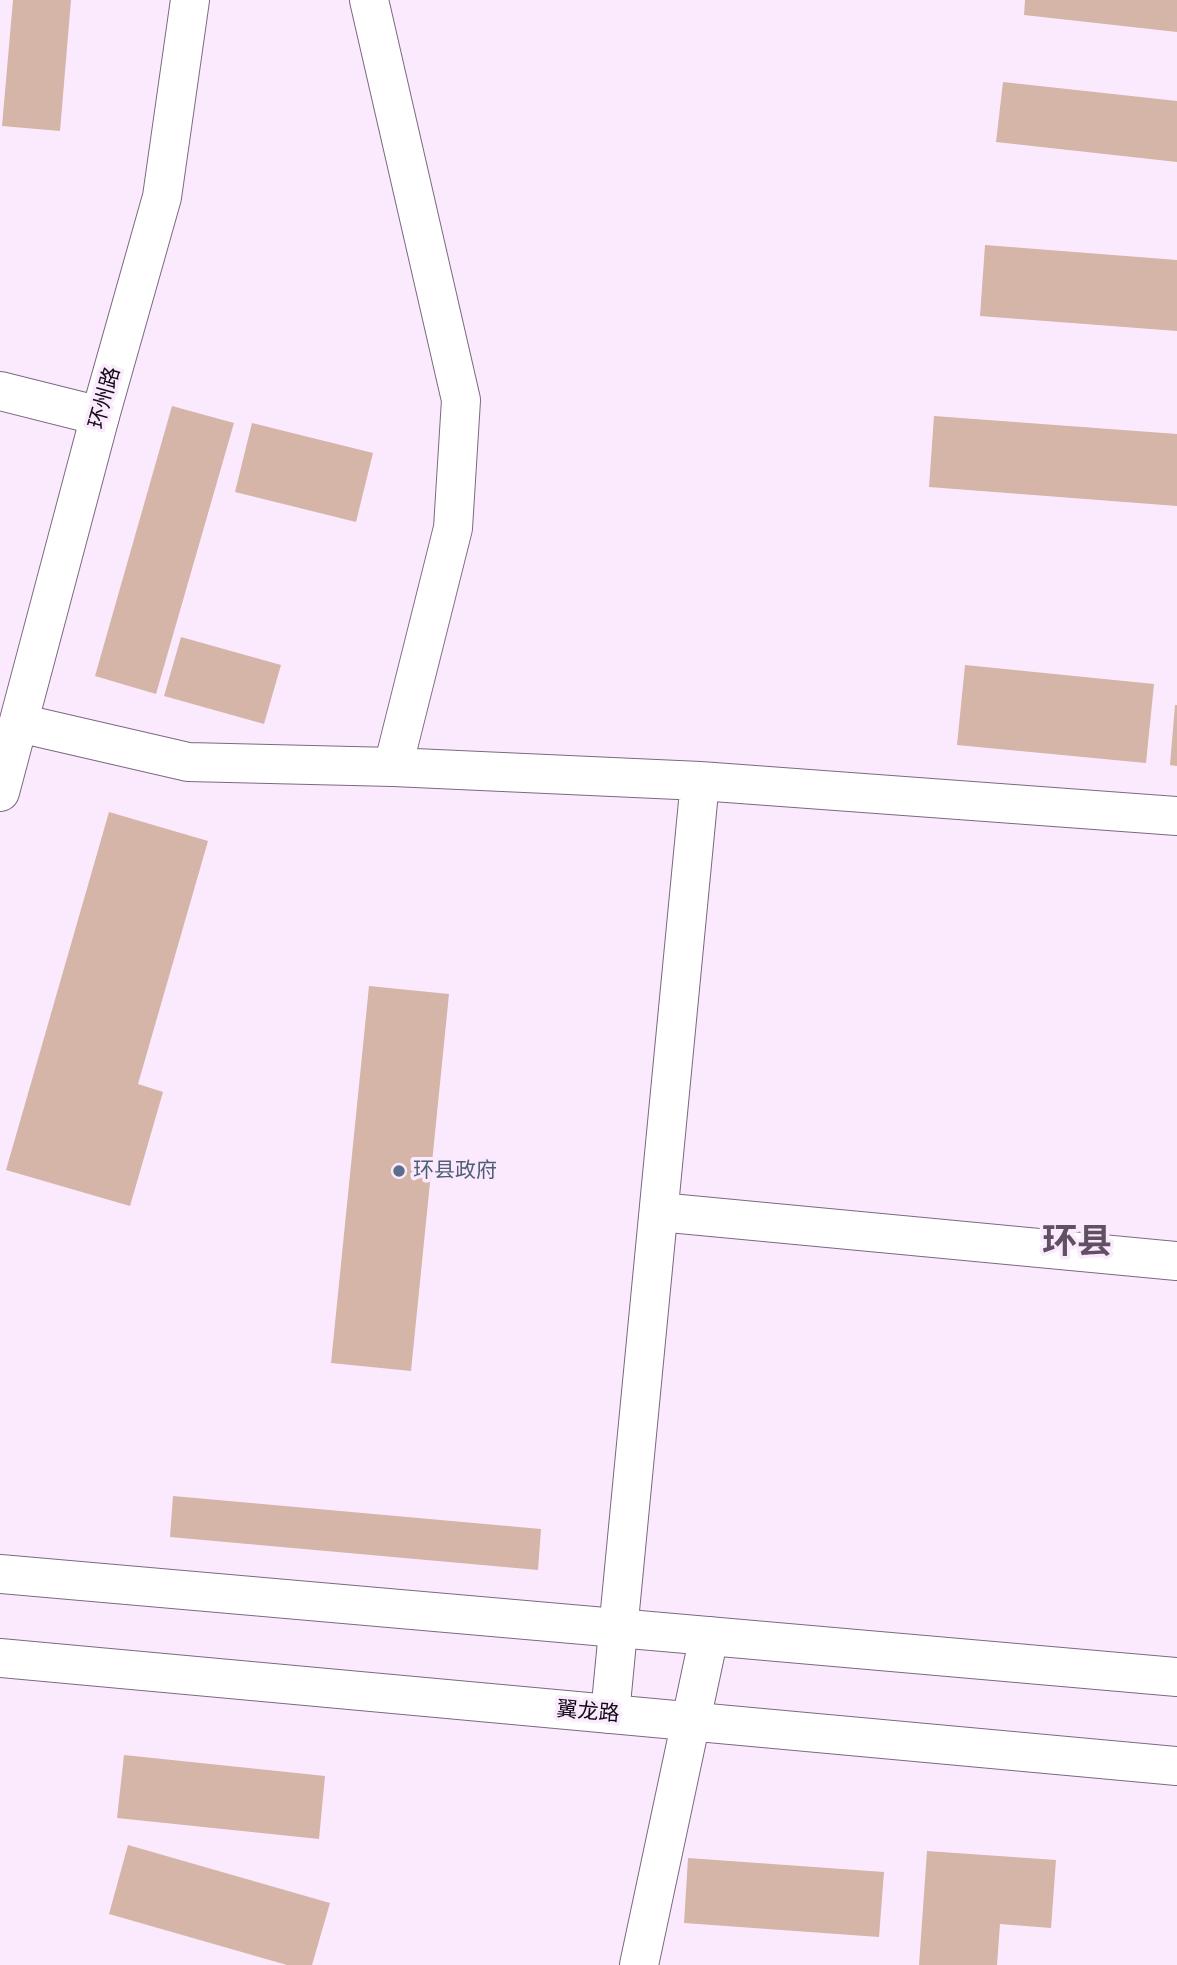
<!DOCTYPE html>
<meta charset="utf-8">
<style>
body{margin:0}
canvas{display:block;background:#fbeafe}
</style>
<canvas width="1177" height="1965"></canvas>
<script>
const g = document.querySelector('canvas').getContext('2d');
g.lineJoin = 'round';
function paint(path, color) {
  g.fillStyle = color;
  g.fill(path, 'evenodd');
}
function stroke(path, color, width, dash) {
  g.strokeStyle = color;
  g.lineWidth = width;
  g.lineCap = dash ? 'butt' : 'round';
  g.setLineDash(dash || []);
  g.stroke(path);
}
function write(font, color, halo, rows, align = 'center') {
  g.font = font + ' "Work Sans","Noto Sans SC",sans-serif';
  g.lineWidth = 7;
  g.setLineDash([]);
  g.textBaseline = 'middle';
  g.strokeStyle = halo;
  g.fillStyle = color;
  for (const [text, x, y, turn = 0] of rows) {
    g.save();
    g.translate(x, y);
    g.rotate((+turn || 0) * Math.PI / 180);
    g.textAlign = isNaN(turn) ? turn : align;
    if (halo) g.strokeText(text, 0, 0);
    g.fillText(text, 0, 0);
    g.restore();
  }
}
paint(new Path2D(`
 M 13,0 L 71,0 L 60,131 L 2,126 Z
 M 1025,0 L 1177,0 L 1177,32 L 1024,15 Z
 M 1003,82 L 1177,101 L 1177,162 L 996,142 Z
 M 985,245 L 1177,260 L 1177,331 L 980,316 Z
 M 172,406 L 234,423 L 156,694 L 95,676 Z
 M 934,416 L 1177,434 L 1177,506 L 929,487 Z
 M 252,423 L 373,453 L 356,522 L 235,492 Z
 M 181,637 L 281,665 L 264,724 L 164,696 Z
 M 965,665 L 1154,684 L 1146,763 L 957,745 Z
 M 1175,705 L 1177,705 L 1177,766 L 1170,765 Z
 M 109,812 L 208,841 L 138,1084 L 163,1092 L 130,1206 L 6,1170 Z
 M 369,986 L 449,994 L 411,1371 L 331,1363 Z
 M 173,1496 L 541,1529 L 538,1570 L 170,1537 Z
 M 124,1755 L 325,1776 L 319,1839 L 117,1818 Z
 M 128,1845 L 330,1903 L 312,1965 L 287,1965 L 109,1914 Z
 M 927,1851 L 1056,1860 L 1051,1928 L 1000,1924 L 997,1965 L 919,1965 Z
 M 688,1858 L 884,1872 L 879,1937 L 684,1923 Z`), '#d4b5a8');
const minor = new Path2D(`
 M 369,0 L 461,400 L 453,528 L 393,767
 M 0,391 L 100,416
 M 19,723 L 188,762 L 393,767 L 700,781 L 1177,816
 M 659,1212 L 1177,1261
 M 610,1714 L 700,781
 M 639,1965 L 709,1636`);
const major = new Path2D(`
 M 0,792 L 100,416 L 162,197 L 190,0
 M 0,1574 L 1177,1677
 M 0,1658 L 1177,1766`);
stroke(minor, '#7b697f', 40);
stroke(major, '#7b697f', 40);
stroke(minor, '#fff', 38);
stroke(major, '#fff', 38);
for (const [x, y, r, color] of [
 [399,1171,7,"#5c6f8a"]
]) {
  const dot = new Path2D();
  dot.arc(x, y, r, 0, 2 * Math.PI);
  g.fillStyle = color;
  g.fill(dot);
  stroke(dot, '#fbeafe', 2.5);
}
write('21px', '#130c15', '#fbeafe', [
 ["环州路",105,398,-74],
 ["翼龙路",588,1712,5]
]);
write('21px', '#4e5e75', '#fbeafe', [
 ["环县政府",413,1171]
], 'left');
write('bold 35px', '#614f64', '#fbeafe', [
 ["环县",1077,1243]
]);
</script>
